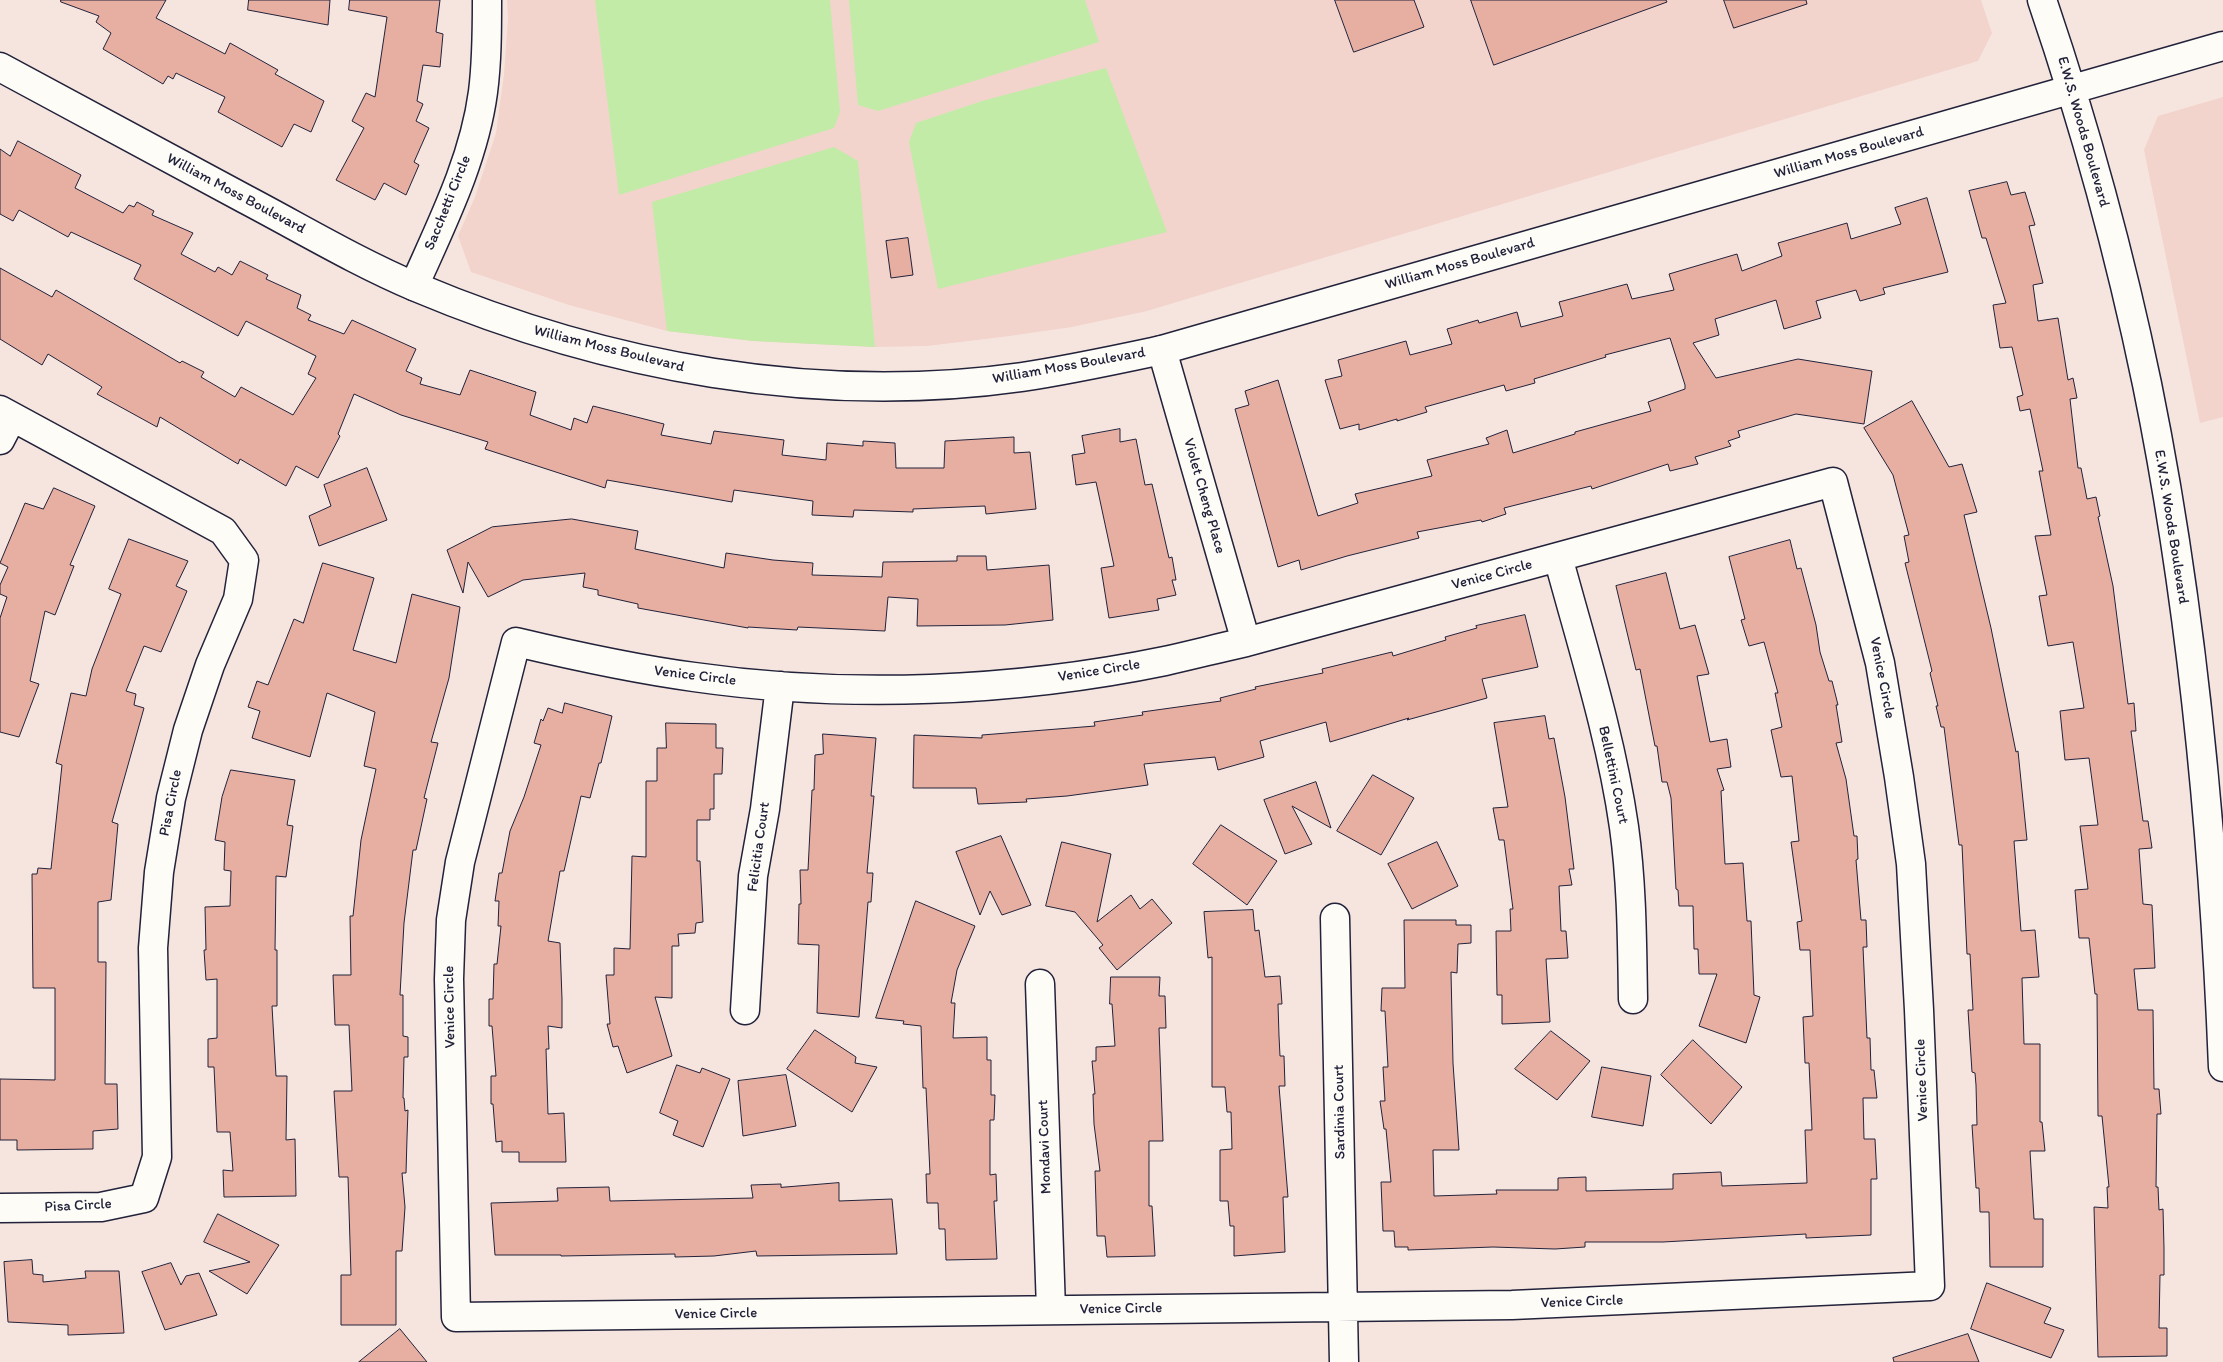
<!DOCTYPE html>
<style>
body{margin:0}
canvas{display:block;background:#f6e5de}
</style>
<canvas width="2223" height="1362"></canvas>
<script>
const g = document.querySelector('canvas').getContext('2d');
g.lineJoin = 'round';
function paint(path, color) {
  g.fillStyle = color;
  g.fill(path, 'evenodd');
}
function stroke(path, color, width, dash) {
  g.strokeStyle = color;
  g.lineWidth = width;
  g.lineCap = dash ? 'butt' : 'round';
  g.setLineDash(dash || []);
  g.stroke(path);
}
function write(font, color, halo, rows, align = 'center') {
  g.font = font + ' Itim,sans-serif';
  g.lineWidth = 5;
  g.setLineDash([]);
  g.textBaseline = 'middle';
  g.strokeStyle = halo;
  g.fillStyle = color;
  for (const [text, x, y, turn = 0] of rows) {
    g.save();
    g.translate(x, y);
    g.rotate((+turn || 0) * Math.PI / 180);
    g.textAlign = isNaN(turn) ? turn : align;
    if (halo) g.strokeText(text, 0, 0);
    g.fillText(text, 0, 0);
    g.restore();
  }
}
paint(new Path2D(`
 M 507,0 L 1981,0 L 1992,33 L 1978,61 L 1147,311 L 1072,327 L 1002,337 L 927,346 L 875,347 L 753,341 L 667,331 L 569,305 L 471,272 L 458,236 L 475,197 L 496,133 L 504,74 L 508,18 Z
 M 2223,97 L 2223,417 L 2200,423 L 2144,150 L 2158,116 Z`), '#f2d4cc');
paint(new Path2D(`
 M 595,0 L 830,0 L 840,112 L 834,128 L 619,195 Z
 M 849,0 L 1085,0 L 1099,42 L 878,111 L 858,105 Z
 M 1106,68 L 1167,232 L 938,289 L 909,142 L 916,123 L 982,101 Z
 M 834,147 L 858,161 L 875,347 L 753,341 L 667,331 L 652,202 Z`), '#c2eba7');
const building = new Path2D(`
 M 61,0 L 166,0 L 156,18 L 225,54 L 230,43 L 278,70 L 275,74 L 324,101 L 311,132 L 294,124 L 282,147 L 218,112 L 225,97 L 176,73 L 173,79 L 168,76 L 163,84 L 103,49 L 111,33 L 96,22 L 99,16 L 61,2 Z
 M 249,0 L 330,0 L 328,25 L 248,10 Z
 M 350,0 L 440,0 L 436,32 L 443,34 L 440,67 L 423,65 L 417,101 L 423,104 L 416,121 L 429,128 L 414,162 L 419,165 L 406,195 L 384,183 L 375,200 L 336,180 L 364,128 L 352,121 L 366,93 L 375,97 L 387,17 L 349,10 Z
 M 1335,0 L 1414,0 L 1424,27 L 1354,52 Z
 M 1471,0 L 1666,0 L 1667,2 L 1494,65 Z
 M 1724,0 L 1806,0 L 1807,4 L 1734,28 Z
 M 18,141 L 81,175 L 75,188 L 123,213 L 129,205 L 134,207 L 137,202 L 154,211 L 152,215 L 193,233 L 181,254 L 215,272 L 218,267 L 232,275 L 240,261 L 268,275 L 266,279 L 301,295 L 297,308 L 311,315 L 308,320 L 344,334 L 352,320 L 416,349 L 406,371 L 422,378 L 420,384 L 460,395 L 470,370 L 536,392 L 530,415 L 571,430 L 574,418 L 587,423 L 593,406 L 664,424 L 661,435 L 711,444 L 714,431 L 784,440 L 782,455 L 826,460 L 827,443 L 863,446 L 863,441 L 895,443 L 896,468 L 944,468 L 945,441 L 1014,437 L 1014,453 L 1030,452 L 1036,509 L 986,514 L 985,506 L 913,509 L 913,512 L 854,510 L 853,517 L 812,515 L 813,501 L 734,490 L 732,502 L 607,480 L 605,488 L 485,449 L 488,442 L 401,415 L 354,394 L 338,434 L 340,436 L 318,478 L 296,466 L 286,486 L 240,459 L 238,464 L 160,417 L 157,427 L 97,394 L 102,387 L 48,354 L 42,365 L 0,339 L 0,268 L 52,297 L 56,290 L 180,363 L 182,361 L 204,372 L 201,377 L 235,397 L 241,387 L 293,415 L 316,378 L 308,374 L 316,356 L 246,321 L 238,336 L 134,279 L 141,265 L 71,232 L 68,237 L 19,210 L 13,221 L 0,214 L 0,149 L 10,156 Z
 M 2007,182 L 2011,195 L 2025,192 L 2035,225 L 2029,226 L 2043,283 L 2033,285 L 2038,321 L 2058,318 L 2068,380 L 2073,378 L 2077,398 L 2070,399 L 2078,468 L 2081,468 L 2087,499 L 2096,497 L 2100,516 L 2098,517 L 2113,586 L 2128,704 L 2134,703 L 2136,731 L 2131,731 L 2143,821 L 2148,821 L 2152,848 L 2139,849 L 2143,904 L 2152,905 L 2155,968 L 2134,969 L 2138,1010 L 2153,1010 L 2154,1089 L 2159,1089 L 2161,1114 L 2157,1114 L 2156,1187 L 2158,1187 L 2159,1210 L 2163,1209 L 2164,1248 L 2164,1275 L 2160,1275 L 2159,1328 L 2167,1328 L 2167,1356 L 2098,1357 L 2094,1207 L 2108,1208 L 2107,1187 L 2109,1187 L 2102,1116 L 2098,1116 L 2097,994 L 2095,994 L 2089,938 L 2079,938 L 2075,890 L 2088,889 L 2080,826 L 2098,825 L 2089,758 L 2065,760 L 2060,711 L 2084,708 L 2073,642 L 2048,646 L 2039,596 L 2047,595 L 2035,536 L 2051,535 L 2039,471 L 2043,471 L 2030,409 L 2020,411 L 2017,397 L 2023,395 L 2012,347 L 2000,348 L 1993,305 L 2006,303 L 1986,238 L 1982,238 L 1969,191 Z
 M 1927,198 L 1948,272 L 1883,288 L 1885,294 L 1860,301 L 1856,290 L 1816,301 L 1821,318 L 1784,329 L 1776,300 L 1715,319 L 1719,335 L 1693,343 L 1716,378 L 1798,359 L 1872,371 L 1864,424 L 1796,414 L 1738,431 L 1740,437 L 1728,441 L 1731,446 L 1695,457 L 1698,464 L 1670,471 L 1668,464 L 1592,489 L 1591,486 L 1504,508 L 1506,514 L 1482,522 L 1481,520 L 1417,532 L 1419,538 L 1347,556 L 1301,570 L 1299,560 L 1278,567 L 1235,409 L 1249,405 L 1245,391 L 1278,380 L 1318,516 L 1358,503 L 1355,494 L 1432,476 L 1427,460 L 1489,444 L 1486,438 L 1507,430 L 1513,453 L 1575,434 L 1575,432 L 1651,411 L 1648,402 L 1685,389 L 1685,385 L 1670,338 L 1605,355 L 1606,357 L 1534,379 L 1535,383 L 1506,391 L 1504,385 L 1425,407 L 1427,412 L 1397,421 L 1397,419 L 1359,430 L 1359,424 L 1340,429 L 1325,380 L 1342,376 L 1338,360 L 1406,341 L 1410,355 L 1452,344 L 1447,329 L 1478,320 L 1479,323 L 1517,312 L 1521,327 L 1563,316 L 1559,302 L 1627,284 L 1632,299 L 1674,290 L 1669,274 L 1737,254 L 1742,271 L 1782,256 L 1778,243 L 1847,223 L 1851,239 L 1901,224 L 1895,208 Z
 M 908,238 L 913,275 L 891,278 L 886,241 Z
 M 1912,401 L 1949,467 L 1962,464 L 1977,512 L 1964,515 L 1991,628 L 2016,752 L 2018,751 L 2027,840 L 2014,841 L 2021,931 L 2035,930 L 2039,977 L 2022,978 L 2024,1044 L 2040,1044 L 2040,1122 L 2042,1122 L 2045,1151 L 2030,1151 L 2034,1219 L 2043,1219 L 2043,1267 L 1990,1267 L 1989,1212 L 1980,1212 L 1979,1188 L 1976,1188 L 1972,1125 L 1977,1125 L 1976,1085 L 1975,1073 L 1972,1072 L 1968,1010 L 1973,1010 L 1970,954 L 1967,954 L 1962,845 L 1959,845 L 1944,727 L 1941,727 L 1936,706 L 1938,706 L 1930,673 L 1932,671 L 1905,563 L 1909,562 L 1904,536 L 1909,535 L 1893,475 L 1864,428 Z
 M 1120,429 L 1120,442 L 1136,439 L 1145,485 L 1152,484 L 1169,558 L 1172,557 L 1176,580 L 1172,580 L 1176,595 L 1157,599 L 1159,610 L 1109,618 L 1101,568 L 1114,566 L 1096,482 L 1076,485 L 1072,455 L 1085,453 L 1082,436 Z
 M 367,468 L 387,520 L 319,546 L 309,516 L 331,506 L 324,485 Z
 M 54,488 L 95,506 L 70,565 L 74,566 L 55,615 L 45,611 L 30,681 L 39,684 L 19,737 L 0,732 L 0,618 L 7,597 L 0,594 L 0,585 L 8,567 L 0,563 L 25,503 L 43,509 Z
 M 572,519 L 638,531 L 635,549 L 724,568 L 726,553 L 773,560 L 813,563 L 812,575 L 882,577 L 883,562 L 957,561 L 957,556 L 986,556 L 987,570 L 1049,565 L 1053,620 L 1005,625 L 917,626 L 918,599 L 888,597 L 885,631 L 798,627 L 797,630 L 748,627 L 748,628 L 638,608 L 638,604 L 598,595 L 598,590 L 583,587 L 585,573 L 523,580 L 488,597 L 468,562 L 463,593 L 447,550 L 492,527 Z
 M 129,539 L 188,561 L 176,586 L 187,591 L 161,652 L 144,646 L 126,691 L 136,694 L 134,705 L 144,708 L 112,822 L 118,824 L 111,900 L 98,902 L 98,962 L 106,962 L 105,1084 L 117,1084 L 118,1129 L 93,1131 L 93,1149 L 17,1150 L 17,1140 L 0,1140 L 0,1079 L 55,1080 L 55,988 L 33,988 L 32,874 L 37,874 L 38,868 L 51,869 L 62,765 L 56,763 L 71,693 L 86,696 L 92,669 L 121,594 L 109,589 Z
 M 1790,540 L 1797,569 L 1801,568 L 1816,625 L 1820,652 L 1829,681 L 1832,681 L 1838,705 L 1836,705 L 1842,742 L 1836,743 L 1846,779 L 1854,836 L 1857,836 L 1858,859 L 1856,860 L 1861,920 L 1866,920 L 1867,947 L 1863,947 L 1867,1038 L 1870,1038 L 1871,1070 L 1874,1070 L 1877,1098 L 1863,1098 L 1864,1139 L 1875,1139 L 1877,1179 L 1871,1179 L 1871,1235 L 1806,1238 L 1806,1234 L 1663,1242 L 1585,1242 L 1585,1247 L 1555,1249 L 1493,1247 L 1408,1250 L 1408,1247 L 1395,1247 L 1394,1231 L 1383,1231 L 1381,1182 L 1391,1182 L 1386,1129 L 1384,1129 L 1380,1101 L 1385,1101 L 1383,1067 L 1388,1067 L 1385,1011 L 1381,1011 L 1382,988 L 1405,988 L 1404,920 L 1456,920 L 1456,925 L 1471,925 L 1471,943 L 1458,944 L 1457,973 L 1451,972 L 1453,1063 L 1459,1150 L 1433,1150 L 1434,1196 L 1497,1194 L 1496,1190 L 1558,1190 L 1558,1178 L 1586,1177 L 1586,1191 L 1673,1189 L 1673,1174 L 1721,1172 L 1722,1186 L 1807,1183 L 1805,1130 L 1812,1130 L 1809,1063 L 1805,1063 L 1803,1017 L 1813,1016 L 1810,950 L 1800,950 L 1797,922 L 1802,921 L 1791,842 L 1799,841 L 1792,776 L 1781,777 L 1771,730 L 1782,727 L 1775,693 L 1778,693 L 1764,642 L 1749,646 L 1741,620 L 1745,619 L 1729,557 Z
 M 323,563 L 374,578 L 353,650 L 396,663 L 412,594 L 460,607 L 449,678 L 431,742 L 438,743 L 424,798 L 427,799 L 416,850 L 413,850 L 404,923 L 400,995 L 403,995 L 403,1036 L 408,1037 L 408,1057 L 404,1057 L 403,1098 L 404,1098 L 405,1111 L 408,1110 L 407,1138 L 406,1173 L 402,1173 L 405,1207 L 402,1251 L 396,1251 L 396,1325 L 341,1325 L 341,1275 L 351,1275 L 348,1177 L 339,1177 L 334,1091 L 352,1091 L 349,1025 L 335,1025 L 333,975 L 351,975 L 350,916 L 353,916 L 361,840 L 376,769 L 364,766 L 375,712 L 327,693 L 310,757 L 252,738 L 260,711 L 248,707 L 257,681 L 268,685 L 294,619 L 303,623 Z
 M 1666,573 L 1680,629 L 1695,625 L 1709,674 L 1697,676 L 1710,742 L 1727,739 L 1731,767 L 1717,769 L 1724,790 L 1721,791 L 1725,864 L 1743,863 L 1747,921 L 1751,921 L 1754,995 L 1760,997 L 1746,1043 L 1699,1026 L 1717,974 L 1699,974 L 1698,949 L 1694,949 L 1693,906 L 1679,906 L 1678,890 L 1676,889 L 1671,798 L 1667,782 L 1662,782 L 1657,746 L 1655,746 L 1640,669 L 1636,670 L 1616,586 Z
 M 1525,615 L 1538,667 L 1482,679 L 1487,698 L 1407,720 L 1409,718 L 1330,742 L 1326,722 L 1260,741 L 1264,757 L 1218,770 L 1215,757 L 1144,764 L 1148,785 L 1067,796 L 1026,799 L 1027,802 L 978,804 L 976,788 L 913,788 L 914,735 L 982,738 L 982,735 L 1095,726 L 1094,722 L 1143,715 L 1142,712 L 1221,701 L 1220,698 L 1256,689 L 1255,687 L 1323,673 L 1322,669 L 1392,652 L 1393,656 L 1446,640 L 1445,637 L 1477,628 L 1476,626 Z
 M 565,703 L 612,716 L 601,763 L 599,763 L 590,798 L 581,796 L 564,871 L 560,871 L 548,941 L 560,943 L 562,999 L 562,1028 L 548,1026 L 549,1049 L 546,1049 L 548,1114 L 564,1113 L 566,1162 L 519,1162 L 519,1152 L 502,1152 L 502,1141 L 496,1142 L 493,1104 L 491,1104 L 491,1076 L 496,1076 L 492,1026 L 489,1026 L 489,999 L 493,999 L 494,964 L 497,964 L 501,926 L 498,926 L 499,901 L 495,901 L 499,873 L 502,873 L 510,831 L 524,797 L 541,745 L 534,743 L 541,719 L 543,721 L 548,708 L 562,713 Z
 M 1545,716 L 1549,739 L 1554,738 L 1565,797 L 1574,869 L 1569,869 L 1572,885 L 1559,886 L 1561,931 L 1566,931 L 1568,958 L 1546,959 L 1550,1022 L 1502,1024 L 1502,995 L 1497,995 L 1496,931 L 1511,931 L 1510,909 L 1513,909 L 1504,840 L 1499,840 L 1493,808 L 1508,807 L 1494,723 Z
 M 666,723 L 716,724 L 716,748 L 723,748 L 722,774 L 714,774 L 714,809 L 710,809 L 710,820 L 697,820 L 697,861 L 700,861 L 703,922 L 696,923 L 695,933 L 678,934 L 679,946 L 672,946 L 672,998 L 655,997 L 672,1056 L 627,1073 L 618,1046 L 613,1047 L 607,1024 L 610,1024 L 606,975 L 614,975 L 614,948 L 630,949 L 632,856 L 646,857 L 646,781 L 657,781 L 657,748 L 666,748 Z
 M 823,734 L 876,738 L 871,796 L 874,796 L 867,873 L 873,873 L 871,902 L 868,902 L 859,1017 L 817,1013 L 819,945 L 798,944 L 799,904 L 801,904 L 800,870 L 808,870 L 812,790 L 814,790 L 815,755 L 823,754 Z
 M 231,770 L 295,780 L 287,825 L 293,826 L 286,877 L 276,876 L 275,950 L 277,950 L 277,1006 L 272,1006 L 276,1076 L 287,1076 L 286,1140 L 295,1139 L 296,1196 L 224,1197 L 223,1170 L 233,1171 L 230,1132 L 217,1132 L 214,1067 L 208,1067 L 208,1039 L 217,1038 L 217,979 L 206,980 L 204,950 L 206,950 L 205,907 L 230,906 L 231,871 L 224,870 L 225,842 L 215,840 L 222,797 Z
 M 1373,775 L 1414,798 L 1381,855 L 1337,831 Z
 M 1316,782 L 1331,828 L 1292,806 L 1312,844 L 1285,854 L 1264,800 Z
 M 1221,825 L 1277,861 L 1247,905 L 1193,864 Z
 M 1001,836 L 1031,905 L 1002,915 L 990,891 L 980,915 L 956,852 Z
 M 1062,842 L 1111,854 L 1097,922 L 1131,895 L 1140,909 L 1152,899 L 1172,923 L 1117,970 L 1099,948 L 1103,945 L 1075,912 L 1046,906 Z
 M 1437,842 L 1458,886 L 1412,909 L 1388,864 Z
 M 916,901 L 975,926 L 957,970 L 951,1003 L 955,1003 L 953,1038 L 987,1037 L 987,1060 L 991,1060 L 991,1095 L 995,1095 L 994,1120 L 990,1120 L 990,1175 L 996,1174 L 997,1201 L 994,1201 L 997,1259 L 946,1260 L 945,1229 L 939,1229 L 938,1203 L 927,1203 L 926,1174 L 930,1174 L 926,1088 L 923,1088 L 921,1026 L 903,1024 L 904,1021 L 876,1018 Z
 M 1253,910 L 1255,931 L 1259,930 L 1265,977 L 1280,976 L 1282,1004 L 1278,1004 L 1279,1036 L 1280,1056 L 1284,1056 L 1285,1086 L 1279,1086 L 1288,1197 L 1283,1197 L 1285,1252 L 1234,1256 L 1234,1226 L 1230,1226 L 1228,1201 L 1220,1201 L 1220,1150 L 1232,1149 L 1231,1112 L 1227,1112 L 1225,1087 L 1212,1087 L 1212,957 L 1208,958 L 1204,912 Z
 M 1111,977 L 1160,977 L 1159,996 L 1165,996 L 1166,1028 L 1159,1028 L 1163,1141 L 1149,1141 L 1149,1206 L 1152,1206 L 1155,1256 L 1107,1257 L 1105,1236 L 1097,1236 L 1095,1171 L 1100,1171 L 1094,1124 L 1093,1094 L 1095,1094 L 1092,1061 L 1096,1061 L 1096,1047 L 1115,1046 L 1112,1004 L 1110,1004 Z
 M 815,1030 L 856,1057 L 855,1063 L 877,1067 L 852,1112 L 787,1069 Z
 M 1551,1031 L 1590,1061 L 1557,1100 L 1515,1069 Z
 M 1693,1040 L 1742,1087 L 1711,1124 L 1661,1075 Z
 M 677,1065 L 700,1073 L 702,1068 L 730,1079 L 703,1147 L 673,1135 L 678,1121 L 660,1113 Z
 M 1602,1067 L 1651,1076 L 1643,1126 L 1592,1117 Z
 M 786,1075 L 796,1126 L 743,1136 L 738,1081 Z
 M 839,1183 L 839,1201 L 892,1199 L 897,1254 L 757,1256 L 756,1251 L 714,1256 L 675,1257 L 675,1254 L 561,1256 L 561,1255 L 495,1255 L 491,1203 L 558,1201 L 557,1188 L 609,1187 L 610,1201 L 753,1198 L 751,1185 L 781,1184 L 781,1187 Z
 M 218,1214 L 279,1245 L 247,1294 L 209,1271 L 250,1262 L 204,1242 Z
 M 32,1260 L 33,1274 L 43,1275 L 43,1282 L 86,1278 L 85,1271 L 119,1271 L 124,1333 L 68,1335 L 68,1325 L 8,1322 L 4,1262 Z
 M 171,1263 L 181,1285 L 186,1276 L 199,1273 L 217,1315 L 165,1330 L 142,1272 Z
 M 1987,1283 L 2051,1308 L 2044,1323 L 2064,1330 L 2051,1358 L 1971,1329 Z
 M 400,1329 L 427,1362 L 359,1362 Z
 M 1968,1334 L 1979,1362 L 1894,1362 L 1893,1358 Z`);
paint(building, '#e7aea2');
stroke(building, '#22223b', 1);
const street = new Path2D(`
 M 414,286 C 442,223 474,160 483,92 C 487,61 487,31 487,0
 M 1162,350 L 1246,642
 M 0,410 L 223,531 L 244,560 L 238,599 L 210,665 L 188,730 L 171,798 L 159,872 L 153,948 L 157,1157 L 144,1198 L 101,1207 L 0,1208
 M 0,440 L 12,417
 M 1833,482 L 1880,663 L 1899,777 L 1911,864 L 1919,1010 L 1930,1286 L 1512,1305 L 456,1317 L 449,979 L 451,920 L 460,862 L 516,642 C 575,656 634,669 694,677 C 847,699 1015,692 1165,661 C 1192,655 1219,648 1246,642 Z
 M 1558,557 C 1582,646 1611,736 1624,827 C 1632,884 1632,942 1633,999
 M 1335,918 L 1344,1362
 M 1040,984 L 1051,1310
 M 745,1010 L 753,876 L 765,809 L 780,686`);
const secondary = new Path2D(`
 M 2042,0 C 2085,126 2120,254 2147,384 C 2193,609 2214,839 2223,1067
 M 0,67 C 82,111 164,155 245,199 C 302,229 357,262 416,287 C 606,367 816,406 1022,377 C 1069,370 1115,360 1162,350 L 2223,46`);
stroke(street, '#22223b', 31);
stroke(secondary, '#22223b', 31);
stroke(street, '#fdfcf7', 28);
stroke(secondary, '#fdfcf7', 28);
write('15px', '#22223b', '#fdfcf7', [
 ["E.W.S. Woods Boulevard",2083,132,74],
 ["William Moss Boulevard",1849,153,-16],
 ["William Moss Boulevard",236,194,28],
 ["Sacchetti Circle",448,203,-68],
 ["William Moss Boulevard",1460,264,-16],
 ["William Moss Boulevard",609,349,14],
 ["William Moss Boulevard",1069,366,-10],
 ["Violet Cheng Place",1204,496,74],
 ["E.W.S. Woods Boulevard",2171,527,81],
 ["Venice Circle",1492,575,-15],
 ["Venice Circle",1099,671,-9],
 ["Venice Circle",695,676,7],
 ["Venice Circle",1882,678,79],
 ["Bellettini Court",1613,775,78],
 ["Pisa Circle",171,803,-79],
 ["Felicitia Court",759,847,-82],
 ["Venice Circle",450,1007,-91],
 ["Venice Circle",1922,1080,-92],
 ["Sardinia Court",1340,1112,-91],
 ["Mondavi Court",1045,1147,-92],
 ["Pisa Circle",78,1206,-3],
 ["Venice Circle",1582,1302,-2],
 ["Venice Circle",1121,1309,-1],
 ["Venice Circle",716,1314,-1]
]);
</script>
